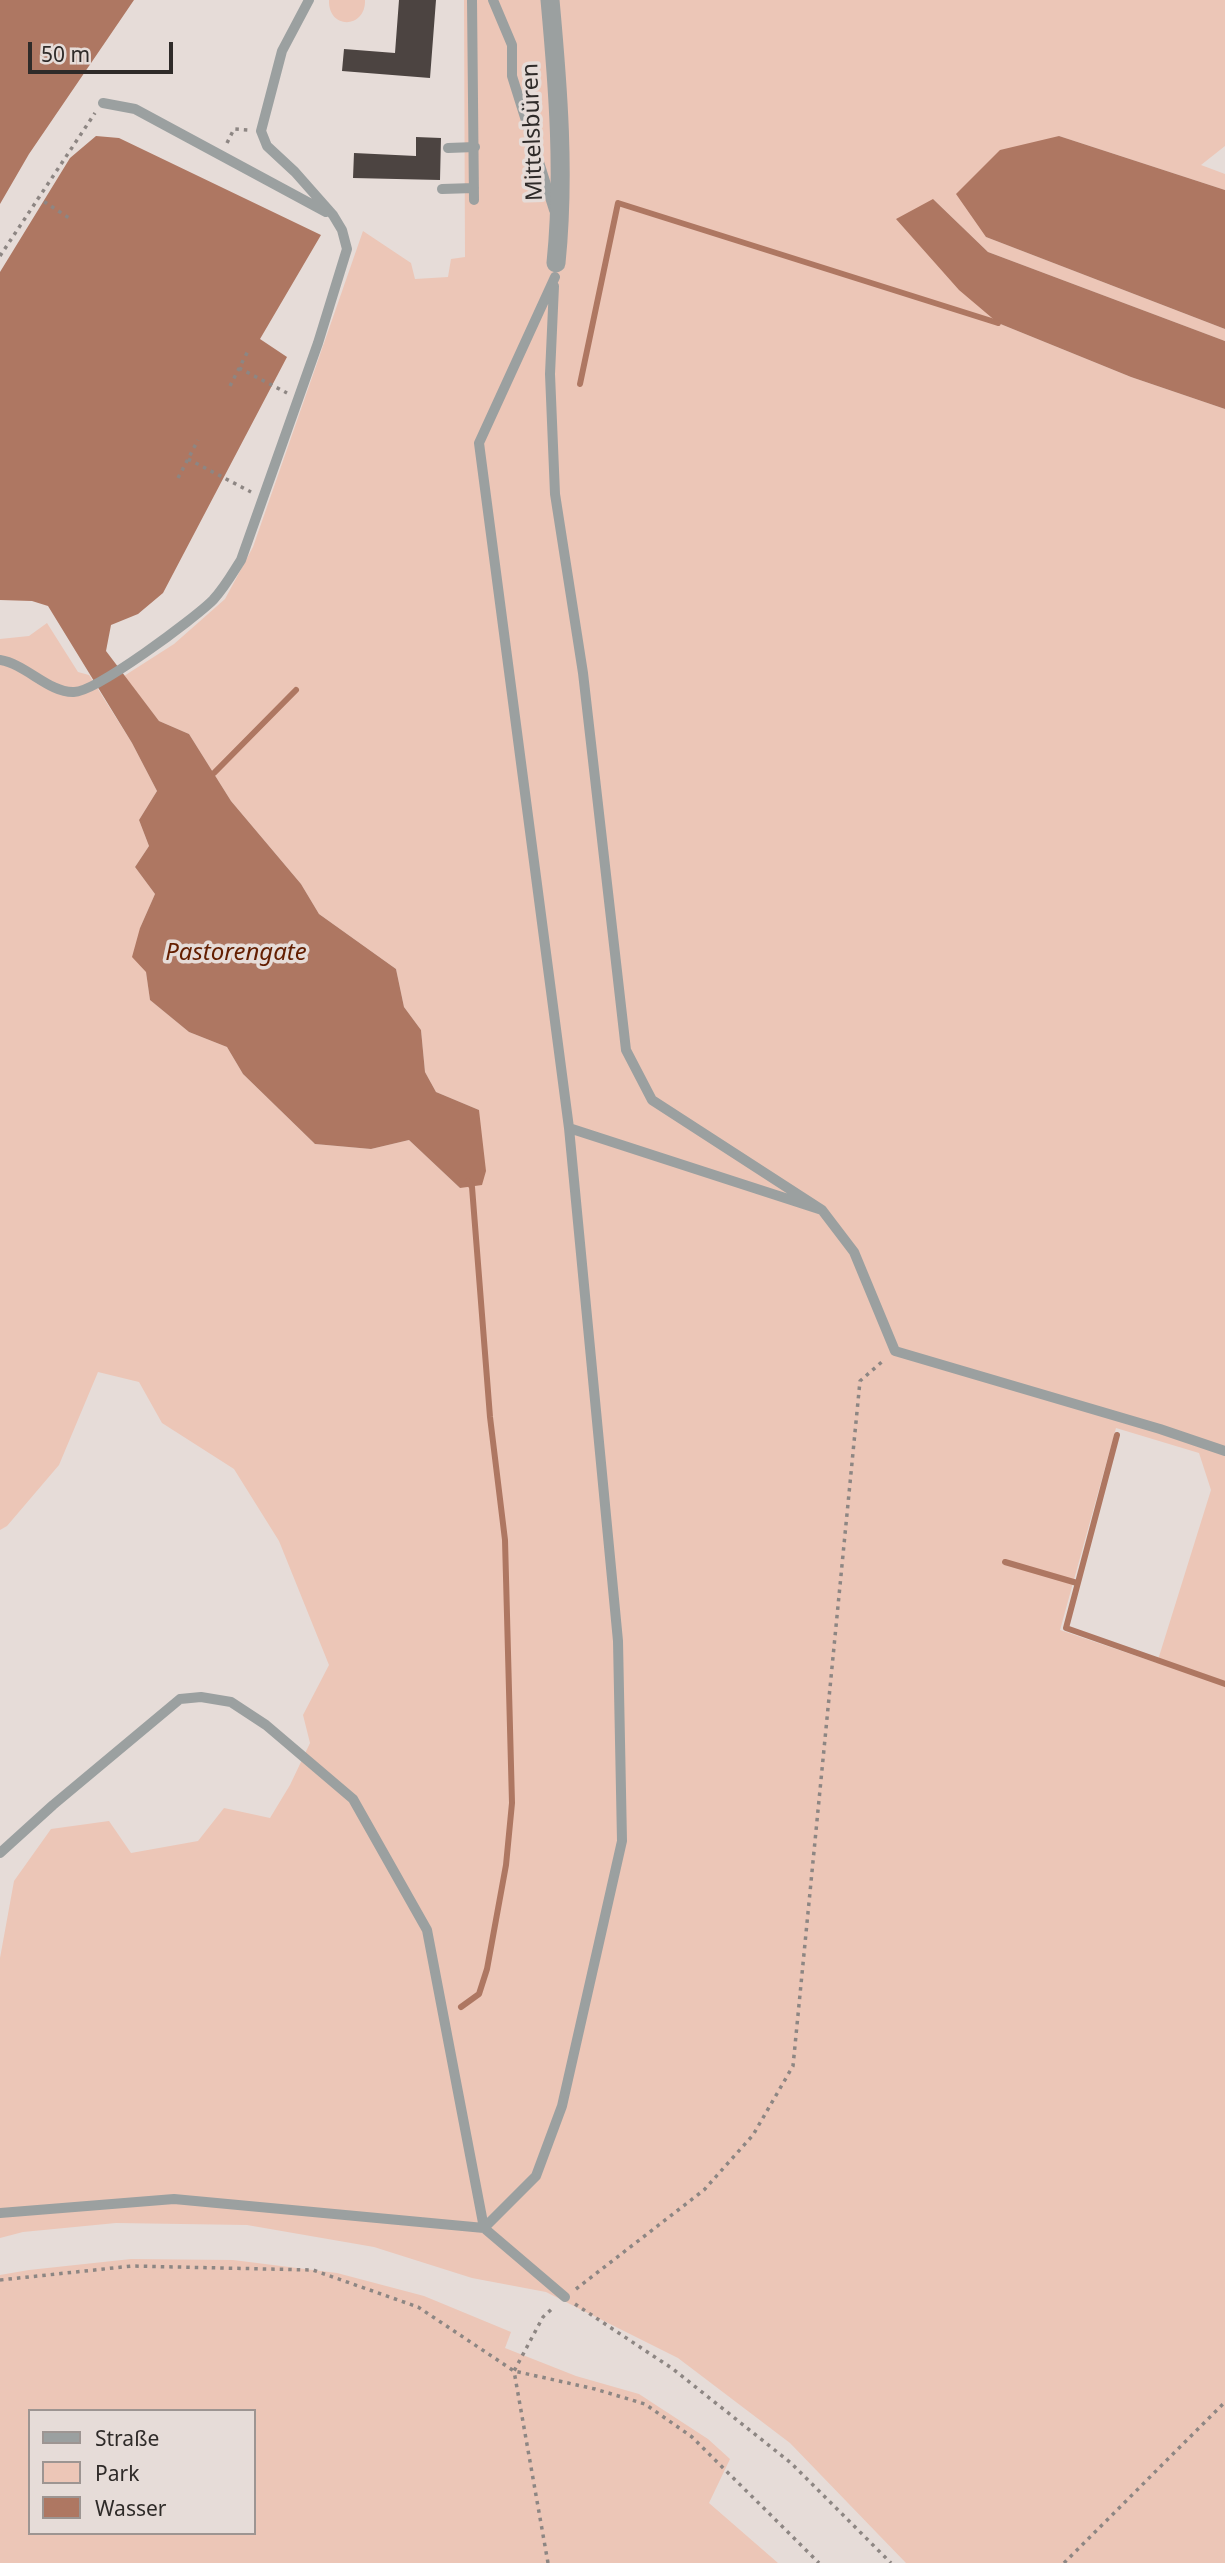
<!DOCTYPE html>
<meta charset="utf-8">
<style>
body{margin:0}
#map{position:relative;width:1225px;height:2563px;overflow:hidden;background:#e6dcd8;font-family:"Noto Sans",sans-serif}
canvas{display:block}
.legend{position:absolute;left:28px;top:2409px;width:228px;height:126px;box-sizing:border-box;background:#e6dcd8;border:2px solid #9d9592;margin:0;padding:9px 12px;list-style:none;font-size:21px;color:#2f2b29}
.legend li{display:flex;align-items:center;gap:14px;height:35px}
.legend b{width:35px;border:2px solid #9d9592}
.scale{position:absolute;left:28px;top:42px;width:145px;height:32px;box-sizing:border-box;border:4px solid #2f2b29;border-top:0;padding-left:9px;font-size:21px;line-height:24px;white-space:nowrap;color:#2f2b29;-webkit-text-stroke:5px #e6dcd8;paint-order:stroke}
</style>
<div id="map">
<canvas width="1225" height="2563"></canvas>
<ul class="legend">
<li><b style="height:9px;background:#9ba0a0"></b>Straße</li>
<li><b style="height:19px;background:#ecc6b7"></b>Park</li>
<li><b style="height:19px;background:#ae7762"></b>Wasser</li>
</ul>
<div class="scale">50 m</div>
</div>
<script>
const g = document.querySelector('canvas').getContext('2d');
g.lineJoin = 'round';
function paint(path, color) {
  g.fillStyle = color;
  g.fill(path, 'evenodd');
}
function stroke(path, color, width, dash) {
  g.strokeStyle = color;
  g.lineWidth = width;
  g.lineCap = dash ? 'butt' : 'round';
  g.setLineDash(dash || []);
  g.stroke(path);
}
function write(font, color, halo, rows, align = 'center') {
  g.font = font + ' "Noto Sans",sans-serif';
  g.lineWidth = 7;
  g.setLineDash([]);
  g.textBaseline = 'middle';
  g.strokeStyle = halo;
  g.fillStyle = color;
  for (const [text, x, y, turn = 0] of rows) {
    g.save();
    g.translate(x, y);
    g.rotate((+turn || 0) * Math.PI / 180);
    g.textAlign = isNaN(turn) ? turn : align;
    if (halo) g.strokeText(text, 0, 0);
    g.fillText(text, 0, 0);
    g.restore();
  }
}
paint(new Path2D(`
 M 329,0 L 365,0 C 366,29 328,30 329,0 Z
 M 464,0 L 1225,0 L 1225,146 L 1201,165 L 1225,174 L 1225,190 L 1059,136 L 986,237 L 1225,329 L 1225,341 L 988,252 L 933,199 L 998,323 L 1131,377 L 1225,409 L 1225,2563 L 906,2563 L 790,2443 L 678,2358 L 546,2292 L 472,2278 L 374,2247 L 247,2225 L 116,2223 L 23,2232 L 0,2238 L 0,1958 L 14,1881 L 51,1829 L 109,1821 L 131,1853 L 198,1841 L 224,1808 L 270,1818 L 290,1785 L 310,1743 L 303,1715 L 329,1665 L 279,1541 L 234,1469 L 162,1423 L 139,1382 L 98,1372 L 59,1465 L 7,1526 L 0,1530 L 0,639 L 29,636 L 47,623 L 78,672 L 89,675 L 132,743 L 157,791 L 139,820 L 149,846 L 135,867 L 155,894 L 140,928 L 150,1000 L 189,1032 L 227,1047 L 243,1074 L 315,1144 L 371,1149 L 409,1140 L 460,1188 L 479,1110 L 436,1092 L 425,1072 L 421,1030 L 404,1007 L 396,969 L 319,914 L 301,884 L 231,801 L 189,734 L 159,721 L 124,676 L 174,644 L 225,599 L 253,547 L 363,231 L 411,263 L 415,279 L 448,277 L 451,259 L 465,257 ZM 1116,1428 L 1199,1453 L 1211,1490 L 1157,1663 L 1060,1630 Z
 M 131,2259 L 233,2260 L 337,2273 L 424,2296 L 511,2332 L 505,2348 L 576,2376 L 639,2394 L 708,2439 L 730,2459 L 709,2503 L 778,2563 L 0,2563 L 0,2275 L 29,2270 ZM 30,2411 L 254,2411 L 254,2533 L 30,2533 Z`), '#ecc6b7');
paint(new Path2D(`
 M 0,0 L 134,0 L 29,154 L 0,204 Z
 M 96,136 L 119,138 L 321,235 L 260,339 L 287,357 L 163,593 L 138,614 L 111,625 L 106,651 L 159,721 L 189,734 L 231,801 L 301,884 L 319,914 L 396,969 L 404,1007 L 421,1030 L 425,1072 L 436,1092 L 479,1110 L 486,1171 L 482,1185 L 460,1188 L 409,1140 L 371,1149 L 315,1144 L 243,1074 L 227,1047 L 189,1032 L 150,1000 L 146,972 L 132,957 L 140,928 L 155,894 L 135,867 L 149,846 L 139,820 L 157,791 L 132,743 L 48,606 L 32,601 L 0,600 L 0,272 L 70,158 Z
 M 1059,136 L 1225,190 L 1225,329 L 986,237 L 956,194 L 1000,150 Z
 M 933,199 L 988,252 L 1225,341 L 1225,409 L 1131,377 L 998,323 L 959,290 L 896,219 Z`), '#ae7762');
stroke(new Path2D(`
 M 580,384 L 618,203 L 998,323
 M 214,773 L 296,690
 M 1117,1435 L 1066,1628 L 1225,1684
 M 1005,1562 L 1077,1583
 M 461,2007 L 479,1994 L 487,1969 L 506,1865 L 512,1803 L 505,1540 L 490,1417 L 472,1187 L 468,1181`), '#ae7762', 6);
paint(new Path2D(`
 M 399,0 L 436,0 L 430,78 L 342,71 L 344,49 L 395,53 Z
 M 416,137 L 441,138 L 440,180 L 353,178 L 354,153 L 416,156 Z`), '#4c4441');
stroke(new Path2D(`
 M 227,143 L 234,129 L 249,130
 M 37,197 L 69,218
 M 0,256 L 95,113
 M 239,368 L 287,393
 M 230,386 L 249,349
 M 188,459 L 251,492
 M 178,478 L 198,440
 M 0,2280 L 132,2266 L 313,2270 L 418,2307 L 514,2371 L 595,2389 L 645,2404 L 692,2437 L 819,2563
 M 576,2289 L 704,2190 L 753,2135 L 793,2066 L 860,1381 L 884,1360
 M 575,2304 L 673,2369 L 791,2463 L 891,2563
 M 548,2563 L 514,2371 L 543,2317 L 554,2307
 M 1064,2563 L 1225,2402`), '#8d8683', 3.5, [3.5, 5]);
stroke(new Path2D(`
 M 472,0 L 474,200
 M 493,0 L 512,45 L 512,76 L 554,210
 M 103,103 L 135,109 L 326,212
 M 448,148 L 475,147
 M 442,189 L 474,188
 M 554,286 L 550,374 L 555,494 L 583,673 L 626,1050 L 652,1100 L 822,1210
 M 0,660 C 26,664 49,693 74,692 C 96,692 195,618 213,600 C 225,587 232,574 241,560 L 318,343 L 347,249 L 342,230 L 333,215 L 295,172 L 267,146 L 261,131 L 282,51 L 309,0
 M 569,1128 L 822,1210 L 854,1252 L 895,1351 L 1160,1429 L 1225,1451
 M 0,1853 L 53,1805 L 180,1699 L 201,1697 L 231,1702 L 266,1725 L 353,1799 L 427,1930 L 484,2228 L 565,2297
 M 0,2213 L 174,2199 L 484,2228 L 536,2176 L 562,2106 L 622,1841 L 618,1641 L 569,1128 L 479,443 L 555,277`), '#9ba0a0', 10);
stroke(new Path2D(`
 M 550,0 C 558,87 565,175 556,263`), '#9ba0a0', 19);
write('23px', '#2f2b29', '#e6dcd8', [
 ["Mittelsbüren",533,132,-92]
]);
write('italic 24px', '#631e00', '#e6dcd8', [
 ["Pastorengate",236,953]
]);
</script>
